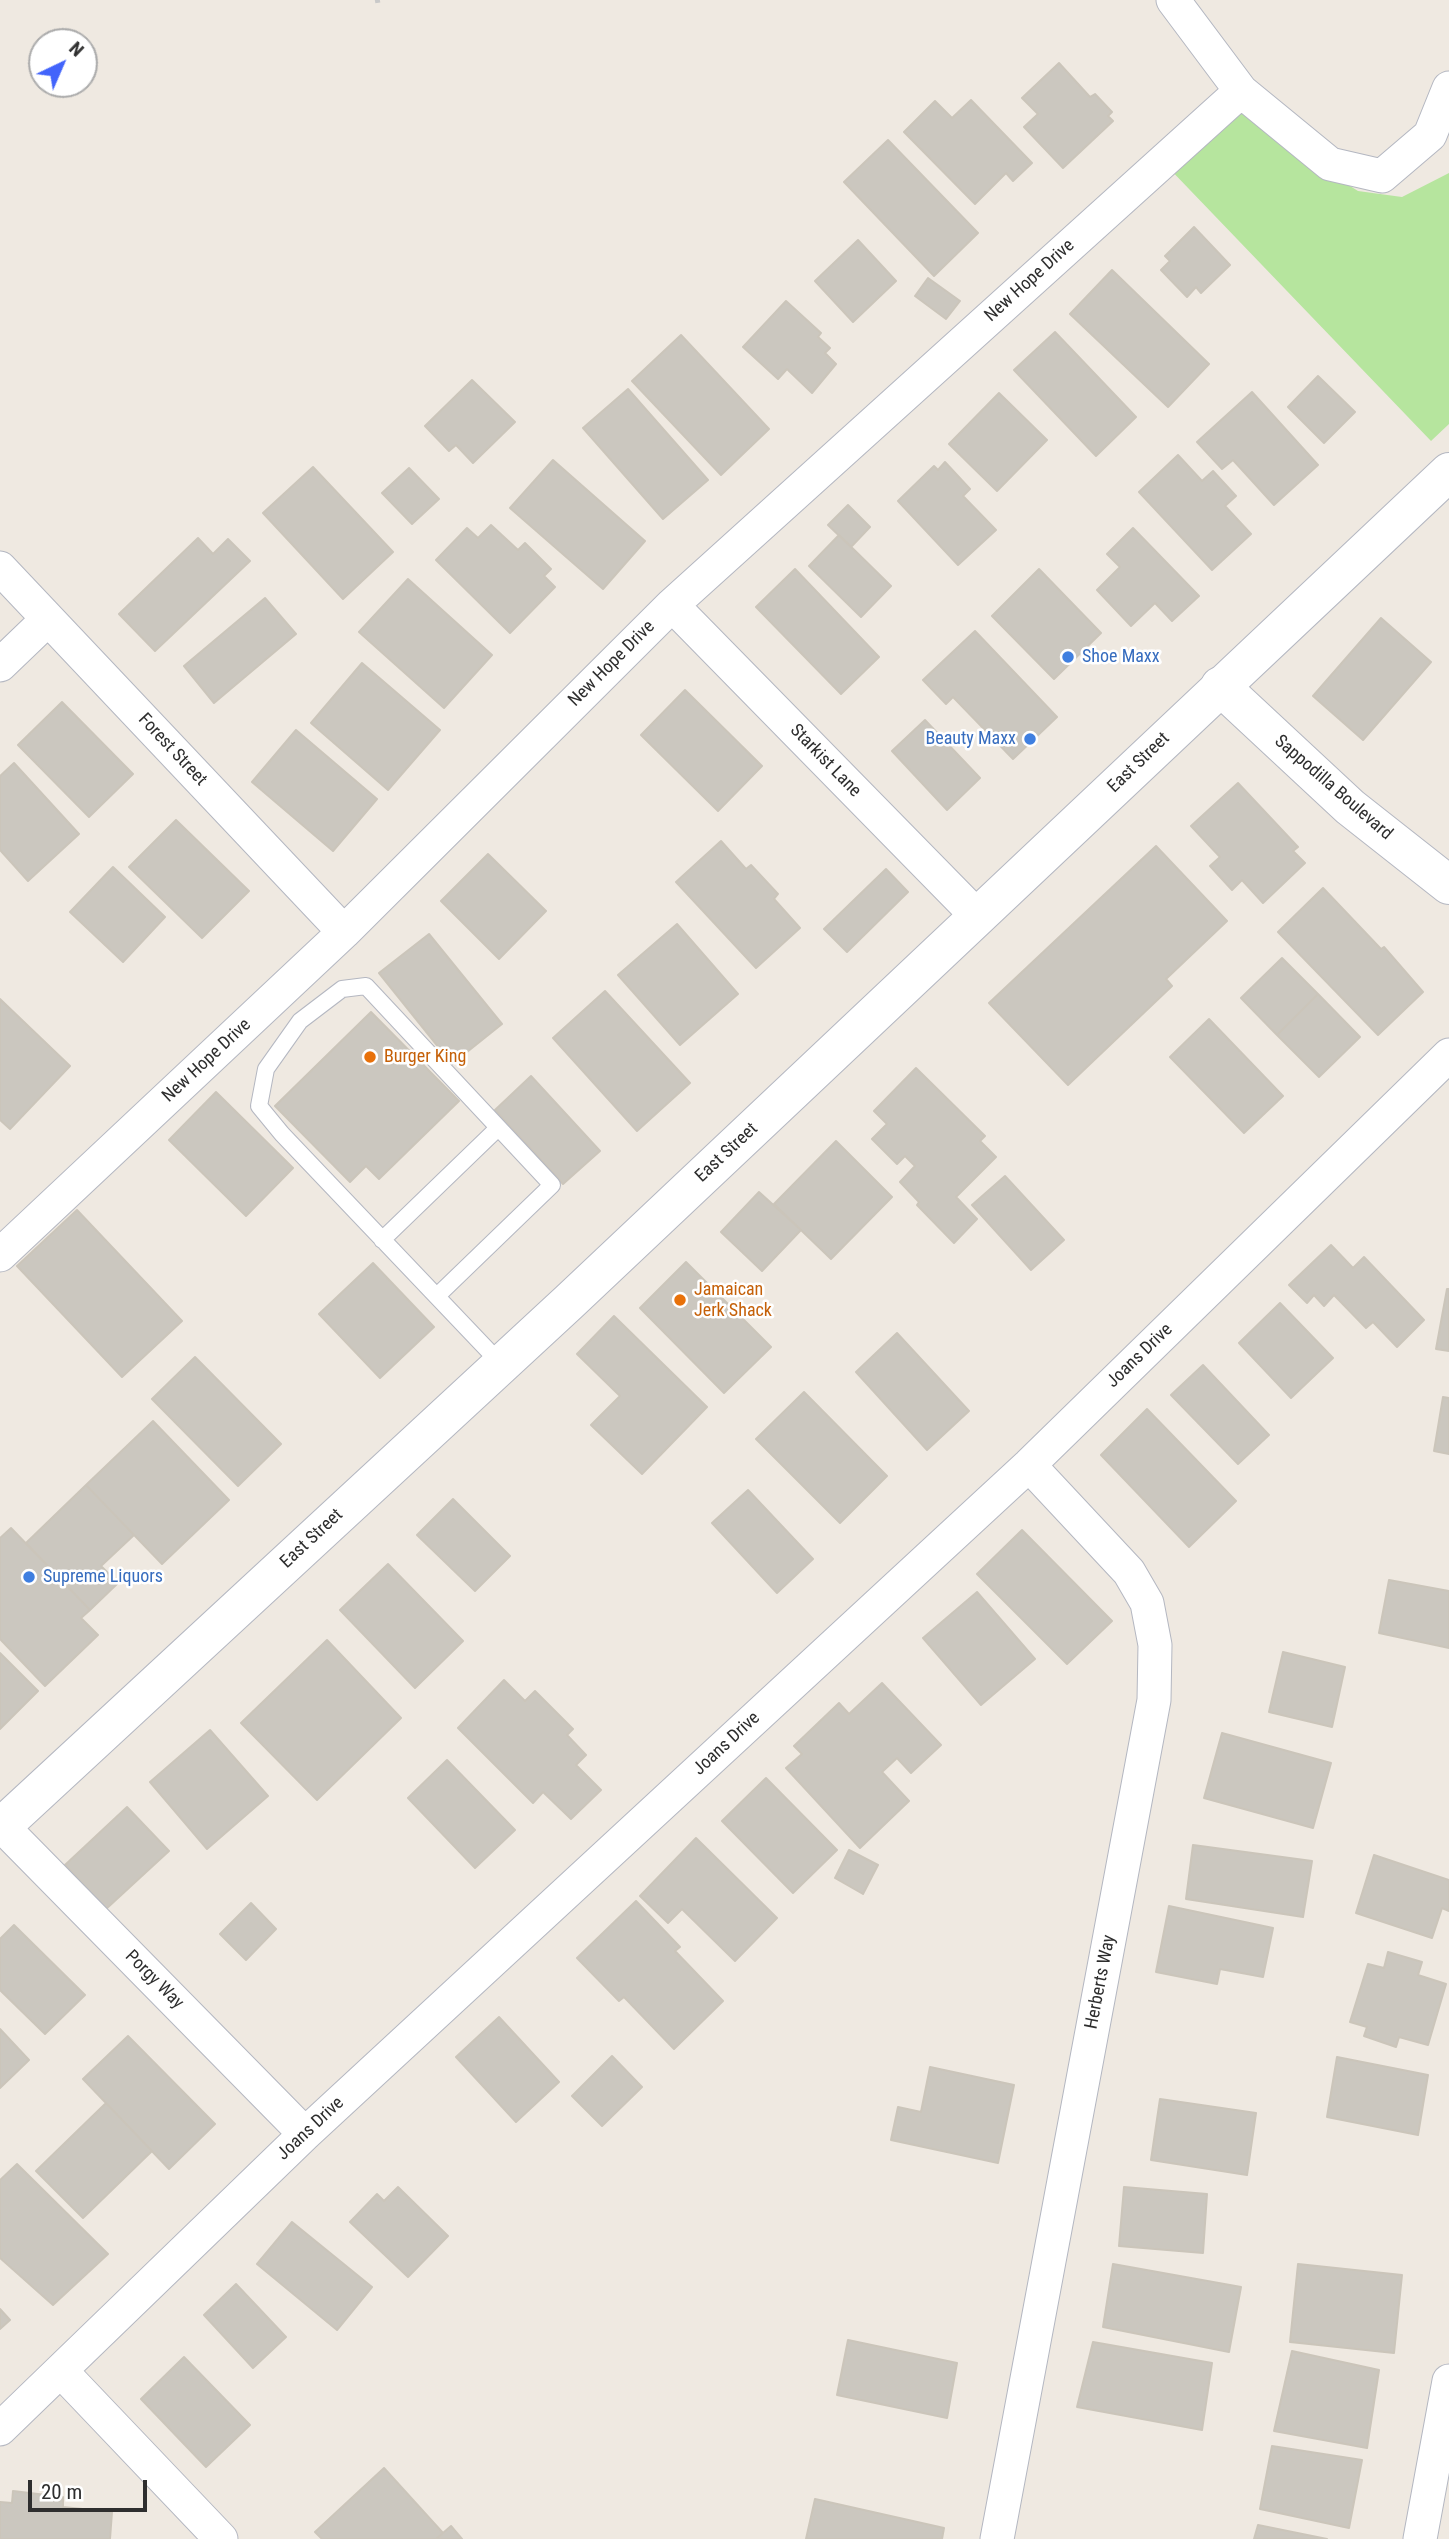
<!DOCTYPE html>
<style>
body{margin:0}
#map{position:relative;width:1449px;height:2539px;overflow:hidden;background:#efe9e1;font-family:"Roboto Condensed",sans-serif}
canvas{display:block}
.north{position:absolute;left:28px;top:28px;width:70px;height:70px;box-sizing:border-box;background:#fff;border:2px solid #ababab;border-radius:50%;rotate:44deg;font-size:19px;font-weight:700;line-height:28px;text-align:center;color:#2e2e2e}
.north::after{content:'';display:block;margin:auto;width:24px;height:32px;background:#4264fb;clip-path:polygon(50% 0,100% 100%,50% 72%,0 100%)}
.scale{position:absolute;left:28px;top:2480px;width:119px;height:32px;box-sizing:border-box;border:4px solid #2e2e2e;border-top:0;padding-left:9px;font-size:21px;line-height:24px;white-space:nowrap;color:#2e2e2e;-webkit-text-stroke:5px #fff;paint-order:stroke}
</style>
<div id="map">
<canvas width="1449" height="2539"></canvas>
<div class="north">N</div>
<div class="scale">20 m</div>
</div>
<script>
const g = document.querySelector('canvas').getContext('2d');
g.lineJoin = 'round';
function paint(path, color) {
  g.fillStyle = color;
  g.fill(path, 'evenodd');
}
function stroke(path, color, width, dash) {
  g.strokeStyle = color;
  g.lineWidth = width;
  g.lineCap = dash ? 'butt' : 'round';
  g.setLineDash(dash || []);
  g.stroke(path);
}
function write(font, color, halo, rows, align = 'center') {
  g.font = font + ' "Roboto Condensed",sans-serif';
  g.lineWidth = 5;
  g.setLineDash([]);
  g.textBaseline = 'middle';
  g.strokeStyle = halo;
  g.fillStyle = color;
  for (const [text, x, y, turn = 0] of rows) {
    g.save();
    g.translate(x, y);
    g.rotate((+turn || 0) * Math.PI / 180);
    g.textAlign = isNaN(turn) ? turn : align;
    if (halo) g.strokeText(text, 0, 0);
    g.fillText(text, 0, 0);
    g.restore();
  }
}
paint(new Path2D(`
 M 1243,109 L 1283,144 L 1358,191 L 1402,197 L 1449,173 L 1449,424 L 1431,441 L 1165,164 Z`), '#b6e59e');
const building = new Path2D(`
 M 1059,63 L 1090,97 L 1095,94 L 1112,112 L 1108,116 L 1113,121 L 1063,168 L 1024,127 L 1038,114 L 1022,98 Z
 M 971,100 L 1032,163 L 1013,181 L 1006,173 L 975,204 L 904,132 L 935,101 L 952,118 Z
 M 888,140 L 978,233 L 934,276 L 844,182 Z
 M 1194,227 L 1230,265 L 1201,293 L 1196,287 L 1187,297 L 1161,270 L 1170,261 L 1165,256 Z
 M 858,240 L 896,281 L 853,322 L 815,281 Z
 M 1112,270 L 1209,364 L 1168,407 L 1070,314 Z
 M 928,278 L 960,301 L 946,319 L 915,296 Z
 M 786,301 L 821,333 L 818,337 L 830,348 L 825,353 L 836,364 L 812,393 L 787,369 L 778,379 L 743,347 Z
 M 1055,332 L 1136,417 L 1096,456 L 1014,370 Z
 M 681,335 L 769,429 L 721,475 L 632,381 Z
 M 1318,376 L 1355,412 L 1324,443 L 1288,407 Z
 M 472,380 L 515,422 L 473,463 L 456,445 L 449,451 L 425,426 Z
 M 628,389 L 708,480 L 663,519 L 583,428 Z
 M 1252,392 L 1318,465 L 1274,505 L 1233,460 L 1222,469 L 1197,442 Z
 M 999,393 L 1047,440 L 997,491 L 949,444 Z
 M 1178,455 L 1202,481 L 1213,471 L 1236,496 L 1225,506 L 1251,534 L 1212,570 L 1139,492 Z
 M 553,460 L 645,541 L 603,589 L 510,508 Z
 M 945,462 L 970,489 L 963,496 L 996,530 L 958,565 L 898,501 L 934,466 L 938,470 Z
 M 313,467 L 393,552 L 343,599 L 263,513 Z
 M 409,468 L 439,499 L 412,524 L 382,493 Z
 M 848,505 L 870,527 L 851,547 L 828,525 Z
 M 491,525 L 518,550 L 525,543 L 551,569 L 544,576 L 555,587 L 510,633 L 436,560 L 467,528 L 478,538 Z
 M 1133,528 L 1199,596 L 1172,621 L 1155,603 L 1131,626 L 1097,590 L 1120,567 L 1107,554 Z
 M 839,535 L 891,586 L 861,617 L 809,566 Z
 M 198,538 L 213,554 L 228,539 L 250,561 L 155,651 L 119,614 Z
 M 795,569 L 879,657 L 841,694 L 756,607 Z
 M 1039,569 L 1101,633 L 1054,679 L 992,616 Z
 M 408,579 L 492,655 L 444,708 L 359,632 Z
 M 265,598 L 296,634 L 214,703 L 184,666 Z
 M 1381,618 L 1431,662 L 1363,740 L 1313,696 Z
 M 975,631 L 1057,717 L 1013,759 L 953,697 L 946,704 L 923,680 Z
 M 362,663 L 440,730 L 388,790 L 311,723 Z
 M 685,690 L 762,766 L 718,811 L 641,735 Z
 M 62,702 L 133,774 L 89,817 L 18,745 Z
 M 925,720 L 980,778 L 947,810 L 892,751 Z
 M 296,730 L 377,799 L 333,851 L 252,782 Z
 M 14,763 L 79,834 L 28,881 L 0,850 L 0,776 Z
 M 1238,783 L 1298,847 L 1293,851 L 1305,863 L 1263,903 L 1242,880 L 1232,890 L 1210,866 L 1220,857 L 1191,826 Z
 M 176,820 L 249,891 L 202,938 L 129,867 Z
 M 721,841 L 746,869 L 751,865 L 778,894 L 774,899 L 800,928 L 756,968 L 676,882 Z
 M 1156,846 L 1227,921 L 1166,979 L 1172,986 L 1068,1085 L 989,1003 Z
 M 488,854 L 546,911 L 499,959 L 441,901 Z
 M 113,867 L 165,917 L 123,962 L 70,912 Z
 M 886,869 L 908,892 L 847,952 L 824,929 Z
 M 1323,888 L 1381,949 L 1384,947 L 1423,992 L 1378,1035 L 1278,932 Z
 M 677,924 L 738,994 L 680,1045 L 618,975 Z
 M 429,934 L 502,1024 L 452,1064 L 379,973 Z
 M 1282,958 L 1318,994 L 1277,1035 L 1241,998 Z
 M 605,991 L 690,1083 L 637,1131 L 553,1038 Z
 M 1318,994 L 1360,1037 L 1319,1077 L 1277,1035 Z
 M 0,999 L 70,1066 L 10,1129 L 0,1120 Z
 M 371,1012 L 459,1101 L 379,1179 L 366,1166 L 350,1182 L 275,1106 Z
 M 1209,1019 L 1283,1096 L 1244,1133 L 1170,1057 Z
 M 916,1068 L 985,1136 L 980,1141 L 996,1157 L 956,1197 L 977,1219 L 954,1243 L 917,1205 L 919,1202 L 900,1182 L 915,1166 L 905,1156 L 897,1164 L 872,1139 L 887,1124 L 874,1111 Z
 M 531,1076 L 600,1151 L 563,1184 L 495,1110 Z
 M 216,1092 L 293,1168 L 246,1216 L 169,1140 Z
 M 836,1141 L 892,1197 L 831,1259 L 774,1204 Z
 M 1005,1176 L 1064,1240 L 1031,1270 L 972,1205 Z
 M 759,1192 L 801,1230 L 762,1271 L 721,1232 Z
 M 77,1210 L 182,1321 L 122,1377 L 17,1266 Z
 M 1331,1245 L 1353,1268 L 1364,1257 L 1424,1320 L 1397,1347 L 1373,1322 L 1366,1328 L 1334,1295 L 1324,1306 L 1314,1295 L 1307,1303 L 1289,1285 Z
 M 686,1262 L 771,1347 L 724,1393 L 640,1308 Z
 M 373,1263 L 434,1327 L 380,1378 L 319,1314 Z
 M 1447,1289 L 1449,1289 L 1449,1351 L 1436,1349 Z
 M 1280,1303 L 1333,1358 L 1291,1398 L 1239,1343 Z
 M 614,1316 L 707,1407 L 642,1474 L 591,1425 L 620,1396 L 577,1354 Z
 M 897,1333 L 969,1411 L 927,1450 L 856,1372 Z
 M 195,1357 L 281,1444 L 238,1486 L 152,1399 Z
 M 1203,1365 L 1269,1435 L 1238,1464 L 1171,1395 Z
 M 804,1392 L 887,1476 L 840,1523 L 756,1439 Z
 M 1443,1397 L 1449,1398 L 1449,1454 L 1434,1451 Z
 M 1147,1409 L 1236,1501 L 1189,1547 L 1101,1455 Z
 M 153,1421 L 229,1500 L 162,1564 L 86,1485 Z
 M 86,1485 L 134,1535 L 101,1566 L 118,1583 L 90,1610 L 26,1543 Z
 M 748,1490 L 813,1559 L 777,1593 L 712,1523 Z
 M 453,1499 L 510,1556 L 475,1591 L 417,1535 Z
 M 11,1528 L 90,1610 L 81,1618 L 98,1635 L 45,1686 L 0,1639 L 0,1538 Z
 M 1022,1530 L 1112,1621 L 1067,1664 L 977,1574 Z
 M 388,1564 L 463,1641 L 415,1688 L 340,1610 Z
 M 1389,1580 L 1449,1591 L 1449,1648 L 1379,1633 Z
 M 977,1592 L 1035,1659 L 981,1705 L 923,1638 Z
 M 327,1640 L 401,1718 L 317,1800 L 241,1723 Z
 M 1283,1652 L 1345,1667 L 1332,1727 L 1269,1712 Z
 M 0,1653 L 38,1691 L 0,1729 Z
 M 504,1680 L 525,1701 L 535,1691 L 573,1729 L 567,1735 L 586,1755 L 576,1765 L 601,1790 L 571,1819 L 543,1792 L 533,1803 L 458,1728 Z
 M 882,1683 L 941,1745 L 911,1773 L 897,1758 L 882,1772 L 909,1801 L 860,1848 L 786,1768 L 802,1754 L 794,1746 L 839,1703 L 849,1714 Z
 M 210,1730 L 268,1796 L 207,1849 L 150,1782 Z
 M 1222,1733 L 1331,1763 L 1313,1828 L 1204,1798 Z
 M 447,1760 L 515,1830 L 475,1868 L 408,1798 Z
 M 766,1778 L 837,1850 L 793,1893 L 722,1821 Z
 M 127,1807 L 169,1851 L 106,1909 L 65,1865 Z
 M 696,1838 L 777,1918 L 735,1961 L 682,1909 L 668,1923 L 640,1896 Z
 M 1193,1845 L 1312,1861 L 1303,1917 L 1186,1899 Z
 M 849,1850 L 878,1865 L 863,1894 L 835,1878 Z
 M 1374,1855 L 1449,1880 L 1449,1911 L 1442,1908 L 1432,1938 L 1356,1913 Z
 M 636,1901 L 680,1947 L 675,1951 L 723,2001 L 674,2049 L 624,1997 L 619,2001 L 577,1958 Z
 M 251,1903 L 276,1929 L 246,1960 L 220,1934 Z
 M 1169,1906 L 1273,1928 L 1263,1977 L 1220,1969 L 1217,1984 L 1156,1972 Z
 M 14,1925 L 85,1995 L 45,2034 L 0,1990 L 0,1939 Z
 M 1388,1952 L 1422,1962 L 1418,1975 L 1446,1984 L 1428,2045 L 1399,2037 L 1396,2047 L 1364,2036 L 1367,2027 L 1350,2022 L 1368,1964 L 1384,1968 Z
 M 499,2017 L 559,2082 L 516,2122 L 456,2057 Z
 M 0,2029 L 29,2060 L 0,2088 Z
 M 128,2036 L 215,2124 L 169,2169 L 83,2079 Z
 M 612,2056 L 642,2087 L 602,2126 L 572,2096 Z
 M 1337,2057 L 1428,2075 L 1418,2135 L 1327,2117 Z
 M 930,2067 L 1014,2085 L 998,2163 L 891,2140 L 898,2107 L 921,2112 Z
 M 1160,2099 L 1256,2113 L 1247,2175 L 1151,2160 Z
 M 106,2103 L 152,2151 L 83,2218 L 36,2171 Z
 M 17,2164 L 108,2254 L 53,2305 L 0,2258 L 0,2180 Z
 M 398,2187 L 448,2236 L 408,2277 L 350,2222 L 377,2194 L 384,2201 Z
 M 1124,2187 L 1207,2194 L 1203,2253 L 1119,2246 Z
 M 292,2222 L 372,2287 L 337,2330 L 257,2264 Z
 M 1113,2264 L 1241,2287 L 1229,2352 L 1103,2327 Z
 M 1298,2264 L 1402,2275 L 1394,2353 L 1290,2342 Z
 M 236,2284 L 286,2337 L 253,2368 L 204,2315 Z
 M 0,2309 L 10,2320 L 0,2329 Z
 M 848,2340 L 957,2363 L 947,2418 L 837,2395 Z
 M 1093,2342 L 1212,2363 L 1202,2430 L 1077,2407 Z
 M 1292,2351 L 1379,2370 L 1367,2448 L 1274,2431 Z
 M 184,2357 L 250,2425 L 206,2467 L 141,2399 Z
 M 1272,2446 L 1362,2460 L 1349,2528 L 1260,2509 Z
 M 384,2468 L 443,2533 L 436,2539 L 322,2539 L 315,2532 Z
 M 13,2491 L 63,2497 L 63,2507 L 112,2512 L 110,2539 L 0,2539 L 0,2502 L 12,2503 Z
 M 815,2499 L 944,2528 L 942,2539 L 806,2539 Z
 M 1258,2525 L 1327,2539 L 1254,2539 Z
 M 451,2526 L 462,2539 L 436,2539 L 443,2533 Z`);
paint(building, '#cbc7bf');
stroke(building, '#cbc5ba', 2);
const service = new Path2D(`
 M 382,1240 L 498,1128
 M 437,1296 L 552,1185 L 366,986 L 342,989 L 300,1021 L 266,1069 L 259,1106 L 282,1134 L 501,1364`);
const minor = new Path2D(`
 M 1173,0 L 1241,91 L 1330,164 L 1382,176 L 1430,135 L 1449,88
 M 0,568 L 344,932
 M 672,605 L 978,917
 M 0,665 L 48,619
 M 0,1255 L 344,932 L 672,605 L 1241,91
 M 2,1826 L 305,2134
 M 61,2371 L 221,2539
 M 0,2429 L 305,2134 L 1029,1465 L 1449,1055
 M 997,2539 L 1154,1700 L 1155,1645 L 1147,1603 L 1129,1572 L 1029,1465
 M 1420,2539 L 1449,2381`);
const tertiary = new Path2D(`
 M 1220,686 L 1350,807 L 1449,885`);
const secondary = new Path2D(`
 M 0,1828 L 569,1302 L 1449,472`);
stroke(service, '#b4b7c1', 18);
stroke(minor, '#b4b7c1', 35);
stroke(tertiary, '#b4b7c1', 40);
stroke(secondary, '#b4b7c1', 40);
stroke(new Path2D(`
 M 375,1 L 381,0`), '#c9c9c9', 4.5, [5, 3.5]);
stroke(service, '#fff', 16);
stroke(minor, '#fff', 33);
stroke(tertiary, '#fff', 38);
stroke(secondary, '#fff', 38);
for (const [x, y, r, color] of [
 [1068,657,7,"#3f7fe0"],
 [1030,739,7,"#3f7fe0"],
 [370,1057,7,"#e8710a"],
 [680,1300,7,"#e8710a"],
 [29,1577,7,"#3f7fe0"]
]) {
  const dot = new Path2D();
  dot.arc(x, y, r, 0, 2 * Math.PI);
  g.fillStyle = color;
  g.fill(dot);
  stroke(dot, '#fff', 2.5);
}
write('18px', '#2e2e2e', '#fff', [
 ["New Hope Drive",1030,281,-42],
 ["New Hope Drive",612,664,-45],
 ["Forest Street",172,750,47],
 ["Starkist Lane",825,761,46],
 ["East Street",1139,763,-44],
 ["Sappodilla Boulevard",1333,788,41],
 ["New Hope Drive",207,1061,-43],
 ["East Street",727,1153,-43],
 ["Joans Drive",1140,1356,-44],
 ["East Street",312,1539,-43],
 ["Joans Drive",727,1744,-43],
 ["Porgy Way",154,1980,45],
 ["Herberts Way",1101,1982,-79],
 ["Joans Drive",311,2129,-43]
]);
write('18px', '#366cbe', '#fff', [
 ["Shoe Maxx",1082,657],
 ["Beauty Maxx",1016,739,"right"],
 ["Supreme Liquors",43,1577]
], 'left');
write('18px', '#c56008', '#fff', [
 ["Burger King",384,1057],
 ["Jamaican",694,1290],
 ["Jerk Shack",694,1311]
], 'left');
</script>
